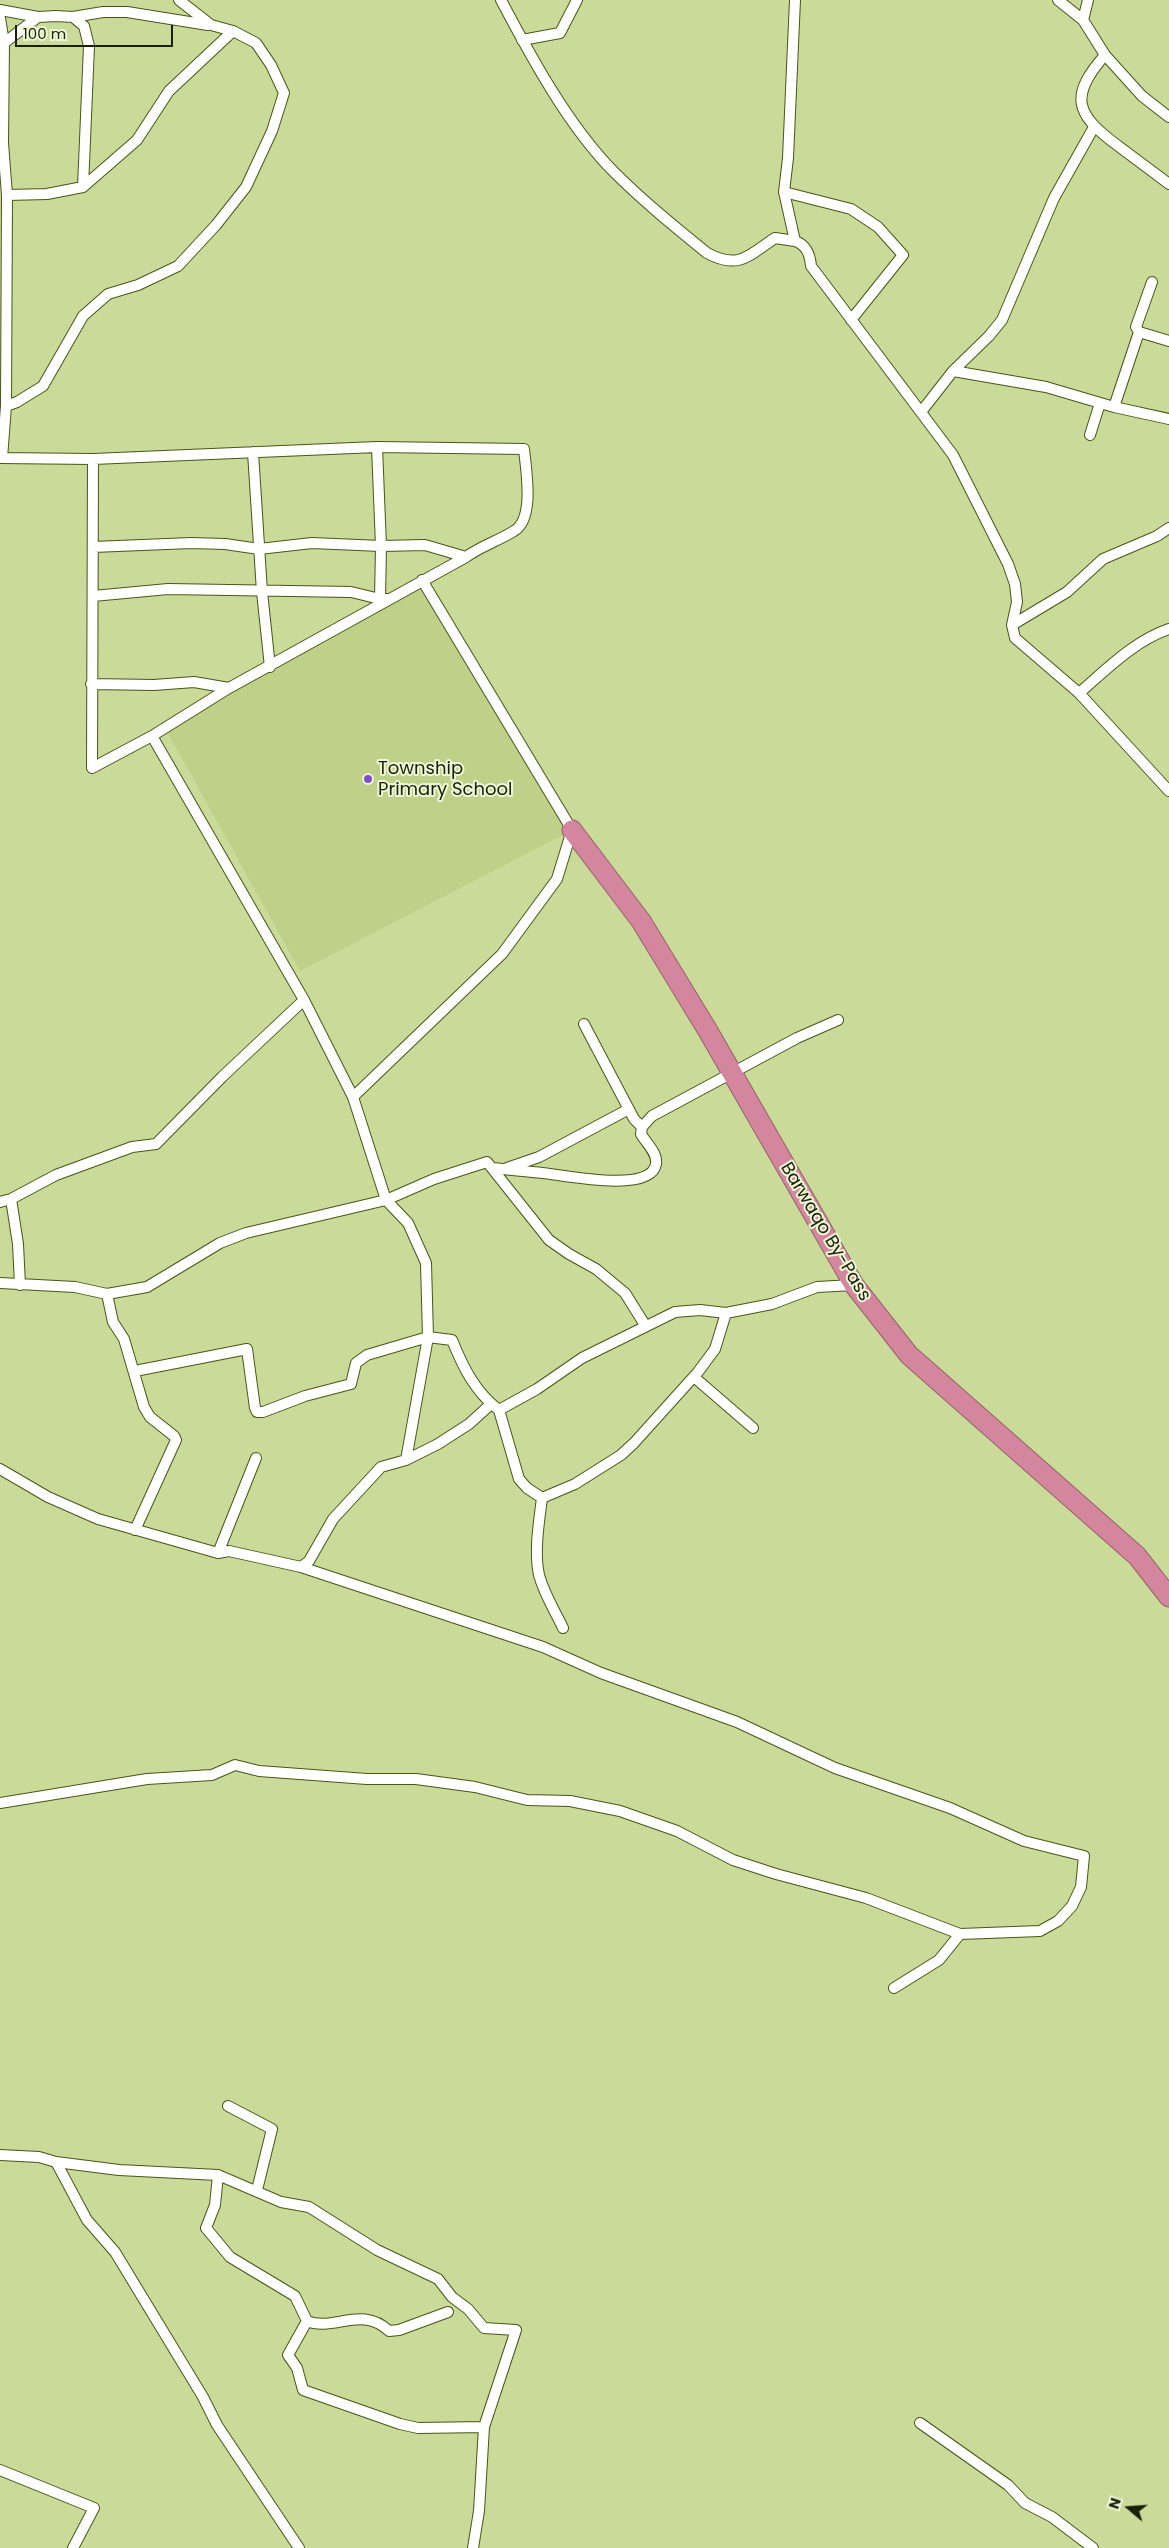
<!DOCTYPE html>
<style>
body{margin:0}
#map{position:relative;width:1169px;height:2548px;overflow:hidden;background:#c9da99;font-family:Poppins,sans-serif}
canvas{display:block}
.north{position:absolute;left:1104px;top:2483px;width:50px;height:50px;-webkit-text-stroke:4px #edf6d6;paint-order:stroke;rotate:288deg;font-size:14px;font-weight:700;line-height:20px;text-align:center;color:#1a2006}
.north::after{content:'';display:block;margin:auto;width:18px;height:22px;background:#1a2006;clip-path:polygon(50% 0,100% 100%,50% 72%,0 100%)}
.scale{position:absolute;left:15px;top:25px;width:158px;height:22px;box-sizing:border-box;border:2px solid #1a2006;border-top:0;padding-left:6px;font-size:15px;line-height:18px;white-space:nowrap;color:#1a2006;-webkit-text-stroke:4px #edf6d6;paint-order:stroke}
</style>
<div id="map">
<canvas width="1169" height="2548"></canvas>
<div class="north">N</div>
<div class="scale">100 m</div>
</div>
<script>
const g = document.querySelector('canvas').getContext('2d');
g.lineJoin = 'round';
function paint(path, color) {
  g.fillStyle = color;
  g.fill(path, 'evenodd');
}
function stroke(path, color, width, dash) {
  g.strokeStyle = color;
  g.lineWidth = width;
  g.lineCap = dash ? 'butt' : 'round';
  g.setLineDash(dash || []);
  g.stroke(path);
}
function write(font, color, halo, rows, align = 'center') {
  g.font = font + ' Poppins,sans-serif';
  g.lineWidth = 4;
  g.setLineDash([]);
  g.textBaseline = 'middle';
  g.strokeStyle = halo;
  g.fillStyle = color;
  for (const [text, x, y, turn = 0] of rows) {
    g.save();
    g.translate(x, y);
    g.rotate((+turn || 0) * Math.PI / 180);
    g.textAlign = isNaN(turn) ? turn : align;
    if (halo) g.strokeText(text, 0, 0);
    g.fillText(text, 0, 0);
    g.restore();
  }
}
paint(new Path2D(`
 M 428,579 L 572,830 L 300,971 L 165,728 Z`), '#bfd088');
const street = new Path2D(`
 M 501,0 C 531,57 569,127 614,172 C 643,201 675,227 707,253 C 739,270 748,256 775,238 L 795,241
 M 795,0 L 788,158 L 784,192 L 795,241 C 807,245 810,255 811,266 L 953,455 L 1008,564 L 1015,584 L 1017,602 L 1012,625 L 1015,638 L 1079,693 L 1169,791
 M 1058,0 L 1083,20 L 1105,55 L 1142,96 L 1169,117
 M 0,10 L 38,17
 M 73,17 L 103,12 L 127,12 L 208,25
 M 0,18 L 4,43 L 3,143 L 7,195 L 6,406 L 2,458
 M 1083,20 L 1088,0
 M 522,40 L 560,33 L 577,0
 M 0,43 L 4,43 L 38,17 L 56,16 L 73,17 L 84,26 L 89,46 L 83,187
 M 1105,55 C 1069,96 1075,114 1117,145 C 1134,158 1152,171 1169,184
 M 784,192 L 851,209 L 878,227 L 903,255 L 851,320
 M 7,195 L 47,194 L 83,187 L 137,140 L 169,91 L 233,31
 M 1152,282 L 1136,327 L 1139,332 L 1169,341
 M 953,371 L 1046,387 L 1114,407 L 1169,419
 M 6,406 L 17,402 L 43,386 L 83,316 L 108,294 L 138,285 L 178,266 L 216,225 L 246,187 L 272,131 L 284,93 L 271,65 L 256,43 L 233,31 L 211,25 L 179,0
 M 1114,407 L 1139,332
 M 921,412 L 953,371 L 989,336 L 1002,320 L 1054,198 L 1094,127
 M 1090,435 L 1100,403
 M 377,447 L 381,546 L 380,599
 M 253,452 L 262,592 L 270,667
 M 0,458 L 93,459 L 377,447 L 524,449 C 526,470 535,519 514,531 C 498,541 481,546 466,557 L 229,688 L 152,736 L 92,768 L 93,459
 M 93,547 L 191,543 L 225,544 L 259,549 L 312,543 L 381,546 L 425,545 L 466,557
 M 93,596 L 168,589 L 351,592 L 380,599 L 390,599
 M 1012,625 L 1067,592 L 1103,559 L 1157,536 L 1169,528
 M 91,684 L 154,685 L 194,682 L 229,688
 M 1079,693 C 1107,669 1134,641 1169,629
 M 152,736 L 304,1000 L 353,1097 L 386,1200 L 408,1223 L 426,1263 L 428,1337 L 406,1460
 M 584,1024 L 634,1119 L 642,1127
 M 353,1097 L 502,954 L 557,879 L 572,830 L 422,580
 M 493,1168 C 510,1170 527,1171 543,1173 C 563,1175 651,1194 656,1164 C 658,1153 646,1143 641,1134 L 642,1127 L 652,1116 L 797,1038 L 838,1020
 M 507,1168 L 539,1157 L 629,1109
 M 11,1199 L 18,1244 L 20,1285
 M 0,1202 L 11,1199 L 56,1175 L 132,1147 L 156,1144 L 222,1077 L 304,1000
 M 0,1283 L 75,1287 L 107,1294 L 147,1287 L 220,1243 L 246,1233 L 386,1200 L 434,1179 L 487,1162 L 549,1240 L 569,1254 L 596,1269 L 625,1293 L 645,1325
 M 107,1294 L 113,1322 L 124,1339 L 144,1407 L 150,1417 L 174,1436 L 176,1440 L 135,1530
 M 135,1371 L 247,1349 L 255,1408 L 257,1412 L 263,1412 L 305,1396 L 351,1384 L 356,1363 L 367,1355 L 428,1337 L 452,1340 C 463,1367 475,1392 499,1410 L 519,1479 L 527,1488 L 542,1498 C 539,1522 534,1551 539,1575 C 544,1594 555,1611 563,1628
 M 694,1377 L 753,1428
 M 499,1410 L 537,1389 L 582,1358 L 675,1312 L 700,1310 L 726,1313 L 772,1304 L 817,1287 L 854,1285
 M 0,1469 L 48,1497 L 98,1519 L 218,1553 L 229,1551 L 301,1567 L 543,1647 L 601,1673 L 737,1722 L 835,1768 L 950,1808 L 1024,1841 L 1084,1856 L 1081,1887 L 1072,1906 L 1058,1921 L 1040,1931 L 960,1934 L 939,1960 L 894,1988
 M 542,1498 L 575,1484 L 621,1455 L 634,1443 L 698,1372 L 715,1349 L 726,1313
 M 218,1553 L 256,1458
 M 301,1567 L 309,1561 L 333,1519 L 381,1467 L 406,1460 L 438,1444 L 469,1424 L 491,1404
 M 0,1803 L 147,1779 L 212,1775 L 235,1765 L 259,1771 L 367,1779 L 416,1779 L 475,1787 L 527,1800 L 570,1801 L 620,1811 L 677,1831 L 733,1860 L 776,1874 L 866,1898 L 960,1934
 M 228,2106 L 272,2129 L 257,2190
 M 0,2155 L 39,2157 L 56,2162 L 87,2220 L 115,2252 L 203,2397 L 217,2425 L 299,2548
 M 56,2162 L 119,2170 L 218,2175 L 281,2202 L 309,2207 L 377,2250 L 438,2279 L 452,2297 L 468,2309 L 484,2328 L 516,2330 L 484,2427 L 479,2511 L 473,2548
 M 218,2175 L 215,2205 L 206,2228 L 230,2257 L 295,2296 L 307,2321 C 333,2332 362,2305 389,2331 L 399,2330 L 448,2312
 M 307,2321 L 288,2355 L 297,2368 L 303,2390 L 400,2424 L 418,2428 L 484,2427
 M 920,2423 L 1008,2485 L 1025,2503 L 1052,2517 L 1093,2548
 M 0,2470 L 94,2508 L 73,2548`);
const highway = new Path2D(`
 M 572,830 L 641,921 L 708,1031 L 854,1285 L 909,1355 L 1137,1556 L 1169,1597`);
stroke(street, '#495516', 12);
stroke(highway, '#946269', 21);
stroke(street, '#fff', 10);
stroke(highway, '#d5869f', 19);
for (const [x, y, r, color] of [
 [368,779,5,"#7f4dc5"]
]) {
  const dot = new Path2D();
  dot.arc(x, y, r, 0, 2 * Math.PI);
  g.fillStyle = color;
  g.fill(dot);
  stroke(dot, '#edf6d6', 2);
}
write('18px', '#1a2006', '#edf6d6', [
 ["Township",378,769],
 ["Primary School",378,790]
], 'left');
write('18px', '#1a2006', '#edf6d6', [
 ["Barwaqo By-Pass",825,1232,59]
]);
</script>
